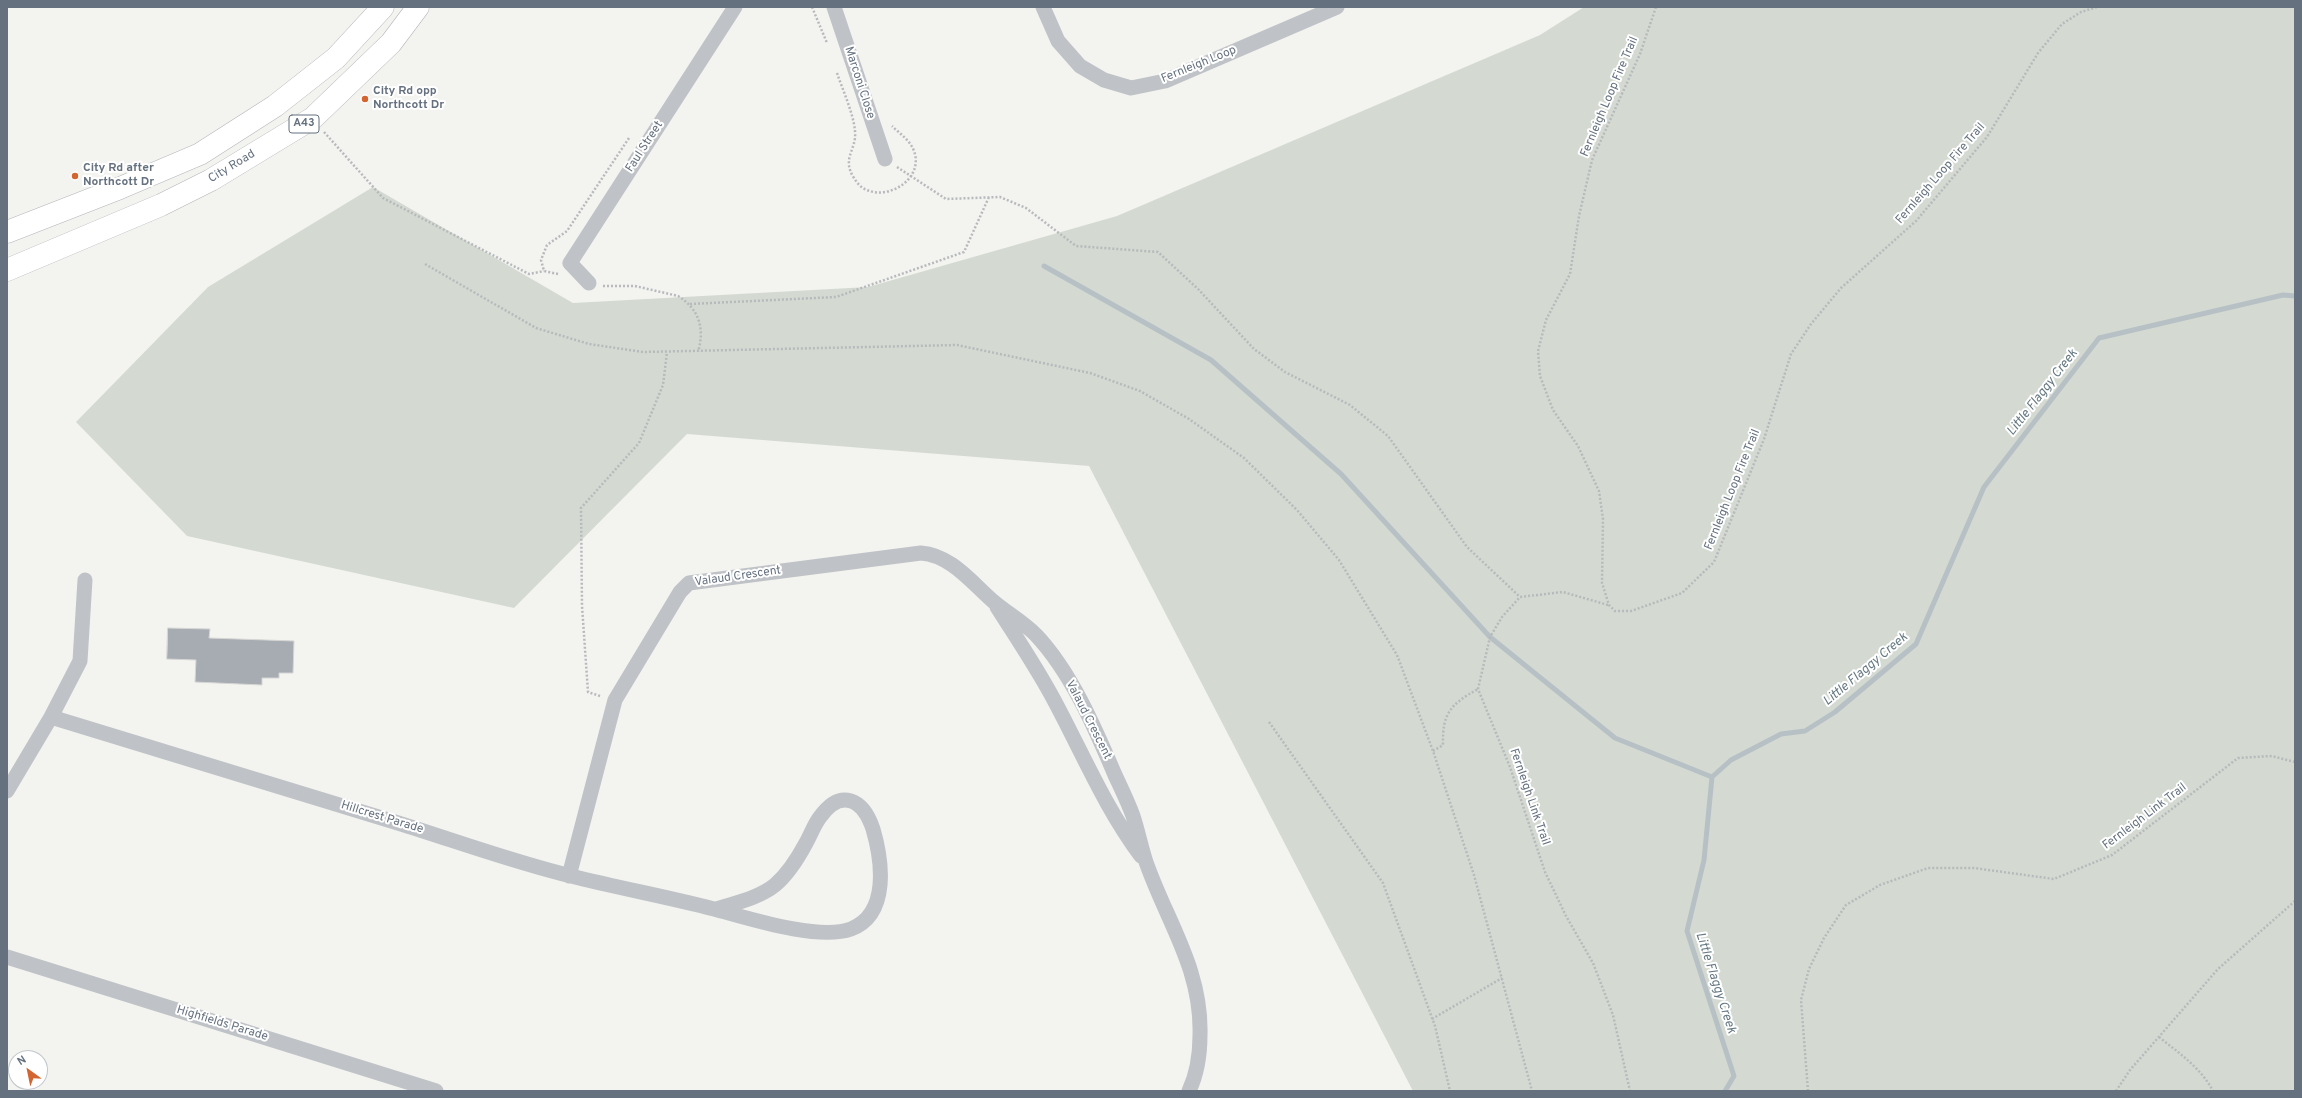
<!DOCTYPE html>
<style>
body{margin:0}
#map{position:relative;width:2302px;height:1098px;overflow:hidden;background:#f3f4f0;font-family:Overpass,sans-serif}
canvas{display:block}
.frame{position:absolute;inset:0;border:8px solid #65717f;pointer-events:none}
.north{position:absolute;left:8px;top:1050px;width:40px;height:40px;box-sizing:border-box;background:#fff;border:1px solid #c1c6cc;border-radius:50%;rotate:327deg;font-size:11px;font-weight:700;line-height:16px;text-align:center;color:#65717f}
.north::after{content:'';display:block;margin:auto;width:14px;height:18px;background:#d36531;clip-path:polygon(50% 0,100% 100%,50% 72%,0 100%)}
</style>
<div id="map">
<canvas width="2302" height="1098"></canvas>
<div class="frame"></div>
<div class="north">N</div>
</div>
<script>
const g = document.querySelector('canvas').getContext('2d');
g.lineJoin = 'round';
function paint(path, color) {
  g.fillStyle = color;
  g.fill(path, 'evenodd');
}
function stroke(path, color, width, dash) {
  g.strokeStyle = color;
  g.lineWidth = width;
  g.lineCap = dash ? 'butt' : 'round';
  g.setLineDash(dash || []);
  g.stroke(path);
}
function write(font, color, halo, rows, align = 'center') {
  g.font = font + ' Overpass,sans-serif';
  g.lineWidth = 4;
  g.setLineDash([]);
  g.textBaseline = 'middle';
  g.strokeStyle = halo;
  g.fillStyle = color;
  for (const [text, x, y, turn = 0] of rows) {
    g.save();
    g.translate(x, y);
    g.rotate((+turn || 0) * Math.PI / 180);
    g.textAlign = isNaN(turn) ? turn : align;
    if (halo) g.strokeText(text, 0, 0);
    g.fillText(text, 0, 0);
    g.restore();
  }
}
paint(new Path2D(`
 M 1584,7 L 2295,7 L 2295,1091 L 1413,1091 L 1089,466 L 687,434 L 514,608 L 187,536 L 76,422 L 208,287 L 373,187 L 573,303 L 868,287 L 1117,216 L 1540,35 Z`), '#d4dad2');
stroke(new Path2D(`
 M 1044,266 L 1211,360 L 1341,474 L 1490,637 L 1615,738 L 1712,777
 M 1725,1091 L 1734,1076 L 1687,931 L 1704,860 L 1712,777 L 1731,760 L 1781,734 L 1805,731 L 1835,712 L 1916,644 L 1984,487 L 2099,338 L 2283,295 L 2295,296`), '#b7c1c5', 5);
const building = new Path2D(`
 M 168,628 L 210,629 L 209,638 L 294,641 L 293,673 L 279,673 L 279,678 L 262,678 L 262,685 L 195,682 L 196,660 L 167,659 Z`);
paint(building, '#a6acb2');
stroke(building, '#d5d5d3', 1);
const highway = new Path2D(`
 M 7,232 L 120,188 L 200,154 L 275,106 L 336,58 L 383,7
 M 7,270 L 161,205 L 211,180 L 313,118 L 391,43 L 418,7`);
stroke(highway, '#b2b5b8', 23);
stroke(new Path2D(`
 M 812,7 L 827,43
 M 1656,7 L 1640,54 L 1592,160 L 1579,216 L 1570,274 L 1546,320 L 1538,351 L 1540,376 L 1553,410 L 1578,446 L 1599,491 L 1603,519 L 1602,583 L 1609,605 L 1615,611 L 1631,611 L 1682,593 L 1714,562 L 1764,439 L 1791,354 L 1811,324 L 1841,288 L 1916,221 L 1987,137 L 2038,53 L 2062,24 L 2081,12 L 2097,7
 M 837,73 C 843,91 853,112 855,131 C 857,150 841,158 854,178 C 857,183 861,188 867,190 C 890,200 924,178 914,151 C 910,140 900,134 892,126
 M 324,132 L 383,198 L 529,274 L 544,271
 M 897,167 L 946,199 L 1000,197 L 1026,208 L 1076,246 L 1158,252 L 1198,289 L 1254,349 L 1285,372 L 1350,405 L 1388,436 L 1467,547 L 1520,597
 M 425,264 L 536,328 L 589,344 L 643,352 L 957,345 L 1090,373 L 1140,391 L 1189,419 L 1244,458 L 1297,510 L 1339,560 L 1397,655 L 1433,751 L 1474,875 L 1532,1091
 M 558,274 L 544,271 L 541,260 L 547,245 L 567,231 L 629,138
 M 603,286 L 635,286 L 678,296 C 699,309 705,328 698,352
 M 690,304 L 836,297 L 964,252 L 989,197
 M 1608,605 L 1563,592 L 1520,597 L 1502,617 L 1490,637 L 1478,689 L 1510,767 L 1545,872 L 1566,916 L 1593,963 L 1613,1015 L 1630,1091
 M 600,696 L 588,692 L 582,606 L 581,508 L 639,443 L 663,385 L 667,352
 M 1269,722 L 1383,883 L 1435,1026 L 1450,1091
 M 1433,751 L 1443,745 C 1442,713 1451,704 1478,689
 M 1432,1019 L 1502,978
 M 2159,1037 C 2179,1053 2201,1068 2213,1091
 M 1808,1091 L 1801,1000 L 1809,969 L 1824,938 L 1846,905 L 1880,885 L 1928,868 L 1974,868 L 2054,879 L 2112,855 L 2238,758 L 2272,756 L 2295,762
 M 2116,1091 L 2130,1070 L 2218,969 L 2295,901`), '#b7b9bc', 2.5, [2, 2]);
stroke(new Path2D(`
 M 834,7 L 885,159
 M 1043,7 L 1058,41 L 1080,66 L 1104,80 L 1131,88 L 1165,81 L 1337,7
 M 589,283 L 570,263 L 735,7
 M 997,607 C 1016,637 1037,668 1054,700 C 1082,752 1105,808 1141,856
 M 51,717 C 167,753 283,788 398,823 C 456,841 513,862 571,876 C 619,888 667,897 714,909 C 748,918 818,941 851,929 C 890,914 882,860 873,829 C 863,799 841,788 820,817 C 814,825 811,834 806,843 C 798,858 788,874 775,885 C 759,898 735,903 716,909
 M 7,791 L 51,717 L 80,661 L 85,580
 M 569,876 L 615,700 L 680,592 L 689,583 L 921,553 C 951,555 972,583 994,602 C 1007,613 1023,622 1036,635 C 1071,672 1095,728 1115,775 C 1121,788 1128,802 1133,816 C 1138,831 1141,847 1146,862 C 1167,922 1202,969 1200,1035 C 1200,1054 1197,1074 1189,1091
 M 7,957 L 436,1091`), '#bfc2c6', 15);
stroke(highway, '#fff', 22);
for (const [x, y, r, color] of [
 [365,99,4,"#d36531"],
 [75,176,4,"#d36531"]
]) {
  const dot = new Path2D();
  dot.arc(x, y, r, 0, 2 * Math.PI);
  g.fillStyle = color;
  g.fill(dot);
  stroke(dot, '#fff', 1.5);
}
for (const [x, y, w] of [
 [304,124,30]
]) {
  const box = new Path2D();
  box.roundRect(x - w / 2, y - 9, w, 18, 3);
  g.fillStyle = '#fff';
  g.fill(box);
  stroke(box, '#65717f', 1);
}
write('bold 11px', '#65717f', null, [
 ["A43",304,124]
]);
write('12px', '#65717f', '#fff', [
 ["Fernleigh Loop",1199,65,-22],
 ["Marconi Close",859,83,72],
 ["Fernleigh Loop Fire Trail",1610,97,-67],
 ["Faul Street",645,147,-57],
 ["City Road",232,167,-31],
 ["Fernleigh Loop Fire Trail",1941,174,-49],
 ["Fernleigh Loop Fire Trail",1733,490,-68],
 ["Valaud Crescent",738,577,-8],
 ["Valaud Crescent",1088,720,63],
 ["Fernleigh Link Trail",1529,797,71],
 ["Fernleigh Link Trail",2145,817,-37],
 ["Hillcrest Parade",382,818,17],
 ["Highfields Parade",222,1024,17]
]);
write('bold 12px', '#65717f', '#fff', [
 ["City Rd opp",373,92],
 ["Northcott Dr",373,106],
 ["City Rd after",83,169],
 ["Northcott Dr",83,183]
], 'left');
write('italic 13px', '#667983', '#fff', [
 ["Little Flaggy Creek",2043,393,-52],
 ["Little Flaggy Creek",1866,670,-40],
 ["Little Flaggy Creek",1715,983,72]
]);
</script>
